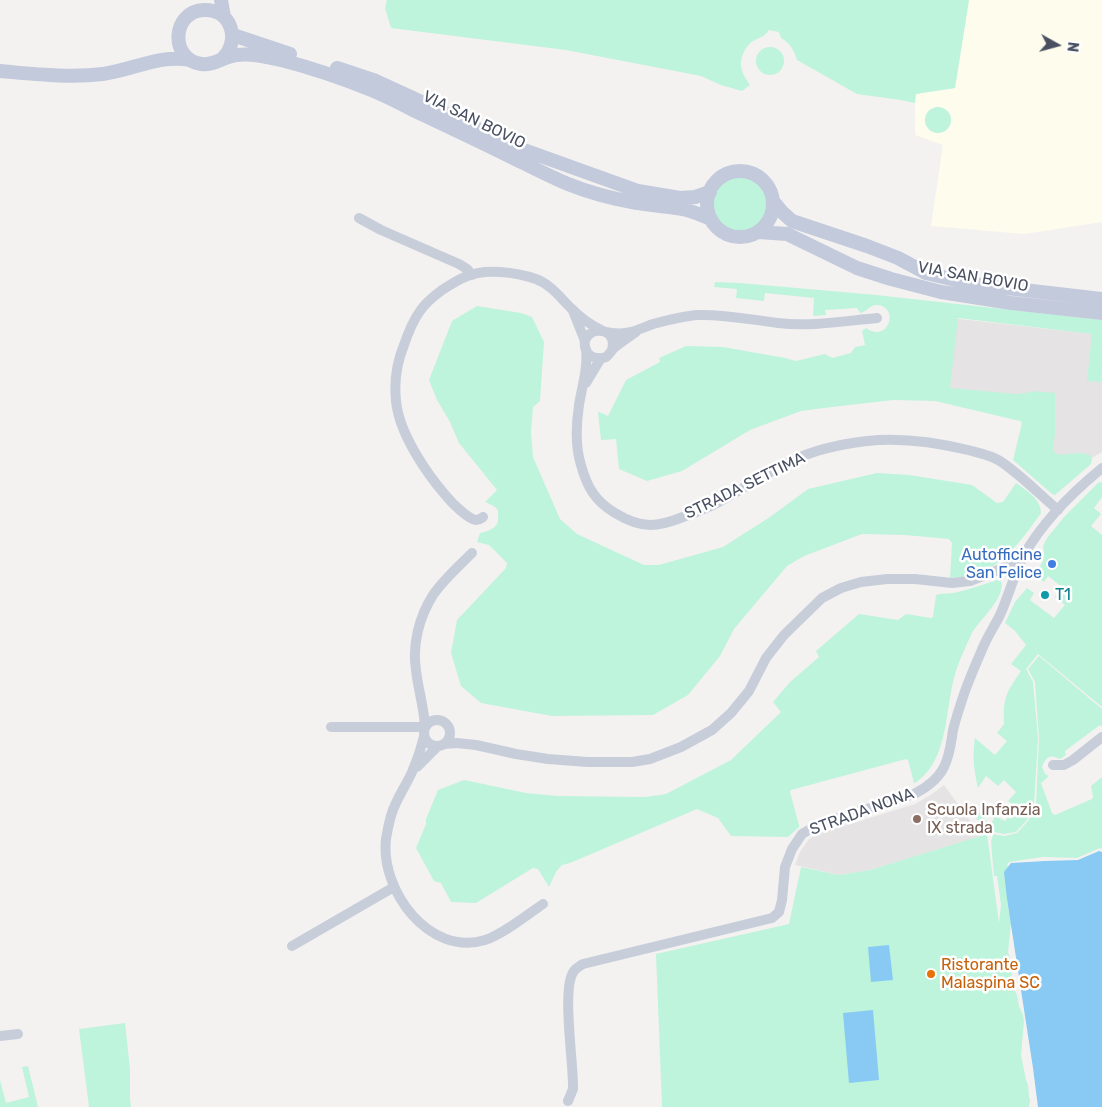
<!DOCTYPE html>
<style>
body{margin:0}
#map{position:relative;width:1102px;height:1107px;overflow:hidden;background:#f4f2f1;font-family:Rubik,sans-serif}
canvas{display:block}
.north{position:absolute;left:1032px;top:20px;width:50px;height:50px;-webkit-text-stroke:4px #fff;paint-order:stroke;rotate:97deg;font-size:14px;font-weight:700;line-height:20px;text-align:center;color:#485061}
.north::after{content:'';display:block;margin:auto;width:18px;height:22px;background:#485061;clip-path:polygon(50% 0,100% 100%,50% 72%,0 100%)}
</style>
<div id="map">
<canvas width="1102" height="1107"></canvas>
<div class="north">N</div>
</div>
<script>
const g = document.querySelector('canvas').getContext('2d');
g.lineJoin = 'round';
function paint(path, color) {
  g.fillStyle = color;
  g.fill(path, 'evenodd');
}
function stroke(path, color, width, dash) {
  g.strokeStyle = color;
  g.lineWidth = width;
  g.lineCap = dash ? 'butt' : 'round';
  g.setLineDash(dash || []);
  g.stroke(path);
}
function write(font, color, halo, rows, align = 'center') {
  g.font = font + ' Rubik,sans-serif';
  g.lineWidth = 5;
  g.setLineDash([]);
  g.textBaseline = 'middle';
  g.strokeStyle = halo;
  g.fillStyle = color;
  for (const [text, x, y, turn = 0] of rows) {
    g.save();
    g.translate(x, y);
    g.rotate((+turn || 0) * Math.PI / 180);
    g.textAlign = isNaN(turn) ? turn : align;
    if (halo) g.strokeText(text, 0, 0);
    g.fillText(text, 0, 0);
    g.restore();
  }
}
paint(new Path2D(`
 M 969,0 L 1102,0 L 1102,222 L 1024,234 L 931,226 L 943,145 L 915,135 L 915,94 L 955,88 Z`), '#fefcec');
paint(new Path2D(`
 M 906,313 L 1102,335 L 1102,452 L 1083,463 L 1048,457 L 1047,410 L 899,377 Z
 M 944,785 L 981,836 L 870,870 L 839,875 L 795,865 L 800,852 L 809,839 L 818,834 L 915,804 L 932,794 Z`), '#e5e3e3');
paint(new Path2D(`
 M 387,0 L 969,0 L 955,88 L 916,94 L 915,103 L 901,100 L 857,94 L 797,60 C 794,50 790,43 781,38 L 779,32 L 769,30 C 765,37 760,37 753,41 C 745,46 740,58 741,66 C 742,73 746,79 750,85 L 742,91 L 721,85 L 701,76 L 566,50 L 391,28 L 385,8 Z
 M756 61a14 14 0 1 1 28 0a14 14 0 1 1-28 0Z
 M925 120a13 13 0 1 1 26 0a13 13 0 1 1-26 0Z
 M712 204a28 28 0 1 1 56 0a28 28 0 1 1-56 0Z
 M 715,282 L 740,283 L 876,295 L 1102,320 L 1102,370 L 1101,382 L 1087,381 L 1092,334 L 958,318 L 950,388 L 1017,394 L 1027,393 L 1033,391 L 1055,393 L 1055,433 L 1053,449 L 1056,454 C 1069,456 1076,450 1090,455 L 1092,459 L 1091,464 L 1055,495 L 1052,494 L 1013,460 L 1022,423 L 1020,421 L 935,401 L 893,400 L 832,407 L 801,411 L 750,430 L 682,471 L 647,481 L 619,469 L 616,439 L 601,440 L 598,413 L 599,412 L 608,416 L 626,380 L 660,362 L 659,358 L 686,346 L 723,347 L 785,358 L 796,361 L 825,354 L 832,358 L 851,353 L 855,347 L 865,345 L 862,331 L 866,328 C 888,344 900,308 878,305 C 870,304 867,312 860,313 L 857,308 L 825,310 L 826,315 L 813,316 L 814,298 L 765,293 L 764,301 L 736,298 L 737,289 L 714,287 Z
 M 477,306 L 521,313 L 532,317 L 544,342 L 540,401 L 533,407 L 531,432 L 533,457 L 560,519 L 577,534 L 644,565 L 659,565 L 723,547 L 770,517 L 808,489 L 877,473 L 909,475 L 972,485 L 997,503 L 1003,502 L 1016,483 C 1027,491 1041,499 1041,513 C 1023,538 1004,566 974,575 C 966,577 958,577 950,578 L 952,543 L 949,539 L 905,535 L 862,534 L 804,556 L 787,566 L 734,629 L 720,656 L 688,695 L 653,715 L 552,716 L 481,703 L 461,686 L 451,653 L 457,620 L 506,568 L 507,563 L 489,545 L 477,542 L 480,533 C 490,531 500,527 498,516 C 498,511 499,511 496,508 C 493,505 489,504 485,502 L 497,490 L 459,443 L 450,422 L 437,400 L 429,380 L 452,321 Z
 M 1099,482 L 1102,483 L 1102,497 L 1094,508 L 1101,514 L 1091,526 L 1102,535 L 1102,707 L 1038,654 L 1026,669 L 1033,682 L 1038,738 L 1034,804 L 1027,820 L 1016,832 L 1004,834 L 994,832 L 984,827 L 975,817 L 972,807 L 985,817 L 984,819 L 990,824 L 994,819 L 992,817 L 994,815 L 1005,821 L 1008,817 L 1011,819 L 1018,809 L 1008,801 L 1016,792 L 1004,780 L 998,786 L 986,776 L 978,788 C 974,770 972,757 975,738 L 995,755 L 1007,741 L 997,733 L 1004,724 C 1003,697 1006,693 1021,671 L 1011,664 L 1026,645 L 1015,631 L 1005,623 L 1015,602 L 1027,588 L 1034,593 L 1030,600 L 1054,618 L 1065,605 L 1055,597 L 1062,587 L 1048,576 L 1044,582 L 1036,576 L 1043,560 L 1044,554 L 1043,546 L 1047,538 L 1065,516 Z
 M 997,580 L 1001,581 C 1006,598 980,619 972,633 C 967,644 961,656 957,668 C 944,705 951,759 915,783 L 914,783 L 908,760 L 906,759 L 791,790 L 790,792 L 799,825 L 799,827 L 788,837 L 731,836 L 718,818 L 697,809 L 570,863 L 562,865 L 556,872 L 549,887 L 538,869 L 533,868 L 476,903 L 451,902 L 441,883 L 434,881 L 416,848 L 426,824 L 426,819 L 438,790 L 464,780 L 526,793 L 557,796 L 646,797 L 666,794 L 731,760 L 781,712 L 773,702 L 790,682 L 819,657 L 816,651 L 859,614 L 898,620 L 906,614 L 931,618 L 933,617 L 936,595 C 941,593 947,594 953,593 C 968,590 982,585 997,580 Z
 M 1039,656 L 1102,709 L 1102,727 L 1100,725 L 1065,751 L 1066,755 L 1060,759 C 1050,753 1045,758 1042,767 L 1045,774 L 1049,776 L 1041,783 L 1052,813 L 1055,815 L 1092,799 L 1093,797 L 1091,786 L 1102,777 L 1102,849 L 1100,848 L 1077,858 L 1043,857 L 1009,862 L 1007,865 L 1009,867 L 1007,901 L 1011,923 L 1008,952 L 1011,962 L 1012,986 L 1017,995 L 1019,1006 L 1023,1015 L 1024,1021 L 1021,1055 L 1026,1080 L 1028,1085 L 1029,1096 L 1030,1101 L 1029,1107 L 662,1107 L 656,954 L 789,924 L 801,867 L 839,875 L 870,870 L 987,834 L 999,923 L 1001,905 L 997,876 L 994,876 L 991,842 L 993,834 L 1004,836 L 1017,833 L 1028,821 L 1036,804 L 1039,738 L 1035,682 L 1028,669 Z
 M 125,1023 L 130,1069 L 130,1099 L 131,1107 L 89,1107 L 79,1029 Z
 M 28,1066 L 38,1107 L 0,1107 L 0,1080 L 6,1103 L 29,1097 L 22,1067 Z`), '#bef3dc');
paint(new Path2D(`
 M 1099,851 L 1102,852 L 1102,1107 L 1038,1107 L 1033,1068 L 1007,899 L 1004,872 L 1011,863 L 1045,861 L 1078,860 Z
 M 889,945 L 893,980 L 871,982 L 868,947 Z
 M 873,1010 L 879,1080 L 849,1083 L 843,1013 Z`), '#88caf3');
stroke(new Path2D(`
 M 359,218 L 381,230 L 459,264 L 467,269 L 472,275
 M 573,311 L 585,341
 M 605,332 C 627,336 634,331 653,324 C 668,320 683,316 698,315 C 726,314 751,320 778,323 C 810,327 844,321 877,318
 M 586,349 C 588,369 582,386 579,405 C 576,425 575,446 581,465 C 587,487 595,501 615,513 C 625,519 638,525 650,525 C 661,525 673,521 683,517 C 692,514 702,510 711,506 C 739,492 765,473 794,460 C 816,449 842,444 867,441 C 901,437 935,442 968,450 C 979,453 991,455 1000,461 C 1021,475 1039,494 1058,510
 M 612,350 C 619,322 577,327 586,350 C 588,355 593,358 598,358 C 600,359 603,358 606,357 C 609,355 611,351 614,348 C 621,342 629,337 636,332
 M 586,383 L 601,358
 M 483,517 C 480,519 480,520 476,520 C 468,519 452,503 447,497 C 426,473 399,433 396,401 C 394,382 397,362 404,345 C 408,333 413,321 420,311 C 426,302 434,296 442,290 C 449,286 457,280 465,277 C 484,268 516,272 536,279 C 552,285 561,299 573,310 C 581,318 591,325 601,330
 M424 733a13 13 0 1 1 26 0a13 13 0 1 1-26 0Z
 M 331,727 L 425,727 C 424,707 418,689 416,670 C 412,645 419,617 433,595 C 444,579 459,566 472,553
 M 424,736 C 421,749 417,760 412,772 C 407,783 401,792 396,803 C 390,814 388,827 386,839 C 380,890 429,957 485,940 C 502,935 527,915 543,904
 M 444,744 L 457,743 L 476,745 L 516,754 L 548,759 L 588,762 L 632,762 L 650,759 L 681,747 L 712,730 L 731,713 L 749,691 L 766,658 L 784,635 L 822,598 L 841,588 L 861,582 L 887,579 L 915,579 L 952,583 L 970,581 L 1011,565 L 1020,564
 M 1053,765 L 1064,765 L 1073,760 L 1102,737
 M 417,767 L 438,746
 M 292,946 L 394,887
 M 0,1036 L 18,1034
 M 568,1101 L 573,1089 C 574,1065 561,987 574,971 C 576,968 580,966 583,964 L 772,918 L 779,912 L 782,900 L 785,867 L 792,849 L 802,834 L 817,825 L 839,818 L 914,794 C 926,788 938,779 944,767 C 950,755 951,743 953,730 C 956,718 960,706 964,694 C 970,677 977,661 984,645 C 989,634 995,625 1000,615 C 1009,595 1014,574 1024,555 C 1042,523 1074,491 1102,468`), '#c7ceda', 10);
stroke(new Path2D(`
 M 221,0 L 224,17
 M 233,35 L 290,54
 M 223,58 C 241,40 231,9 204,10 C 172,11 169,59 201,64 C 214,66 224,56 237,55 C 251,53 268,57 281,60 C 313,68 344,79 374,91 C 388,97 402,104 415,111 C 449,127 483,143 517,160 C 534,168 551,177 568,184 C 590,193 614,199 637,203 C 652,206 668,206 682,209 C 692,211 701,215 711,219
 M 337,68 L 376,81 L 424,103 L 513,146 L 638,191 L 680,198 L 695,197 L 710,192
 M 0,71 C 35,74 69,78 103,74 C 133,70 160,54 190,60
 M707 204a33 33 0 1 1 66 0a33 33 0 1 1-66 0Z
 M 773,201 L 782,212 L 792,221 L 867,246 L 898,258 L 926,273 L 972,284 L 1102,299
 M 758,232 L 787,234 L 857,268 L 891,279 L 941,292 L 1011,303 L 1102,313`), '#c3cadb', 14);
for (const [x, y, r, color] of [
 [1052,564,5,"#3f7fe0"],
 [1045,595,5,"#0f9aa8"],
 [917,819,5,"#8d6e63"],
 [931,974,5,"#e8710a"]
]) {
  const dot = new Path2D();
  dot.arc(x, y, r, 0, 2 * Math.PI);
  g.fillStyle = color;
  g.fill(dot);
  stroke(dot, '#fff', 2);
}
write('16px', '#485061', '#fff', [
 ["VIA SAN BOVIO",474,120,26],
 ["VIA SAN BOVIO",973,277,10],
 ["STRADA SETTIMA",745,486,-26],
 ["STRADA NONA",862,812,-20]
]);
write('16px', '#366cbe', '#fff', [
 ["Autofficine",1042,555],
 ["San Felice",1042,573]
], 'right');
write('16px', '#0d838f', '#fff', [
 ["T1",1055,595]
], 'left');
write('16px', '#785e54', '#fff', [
 ["Scuola Infanzia",927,810],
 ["IX strada",927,828]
], 'left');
write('16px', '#c56008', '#fff', [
 ["Ristorante",941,965],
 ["Malaspina SC",941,983]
], 'left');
</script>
